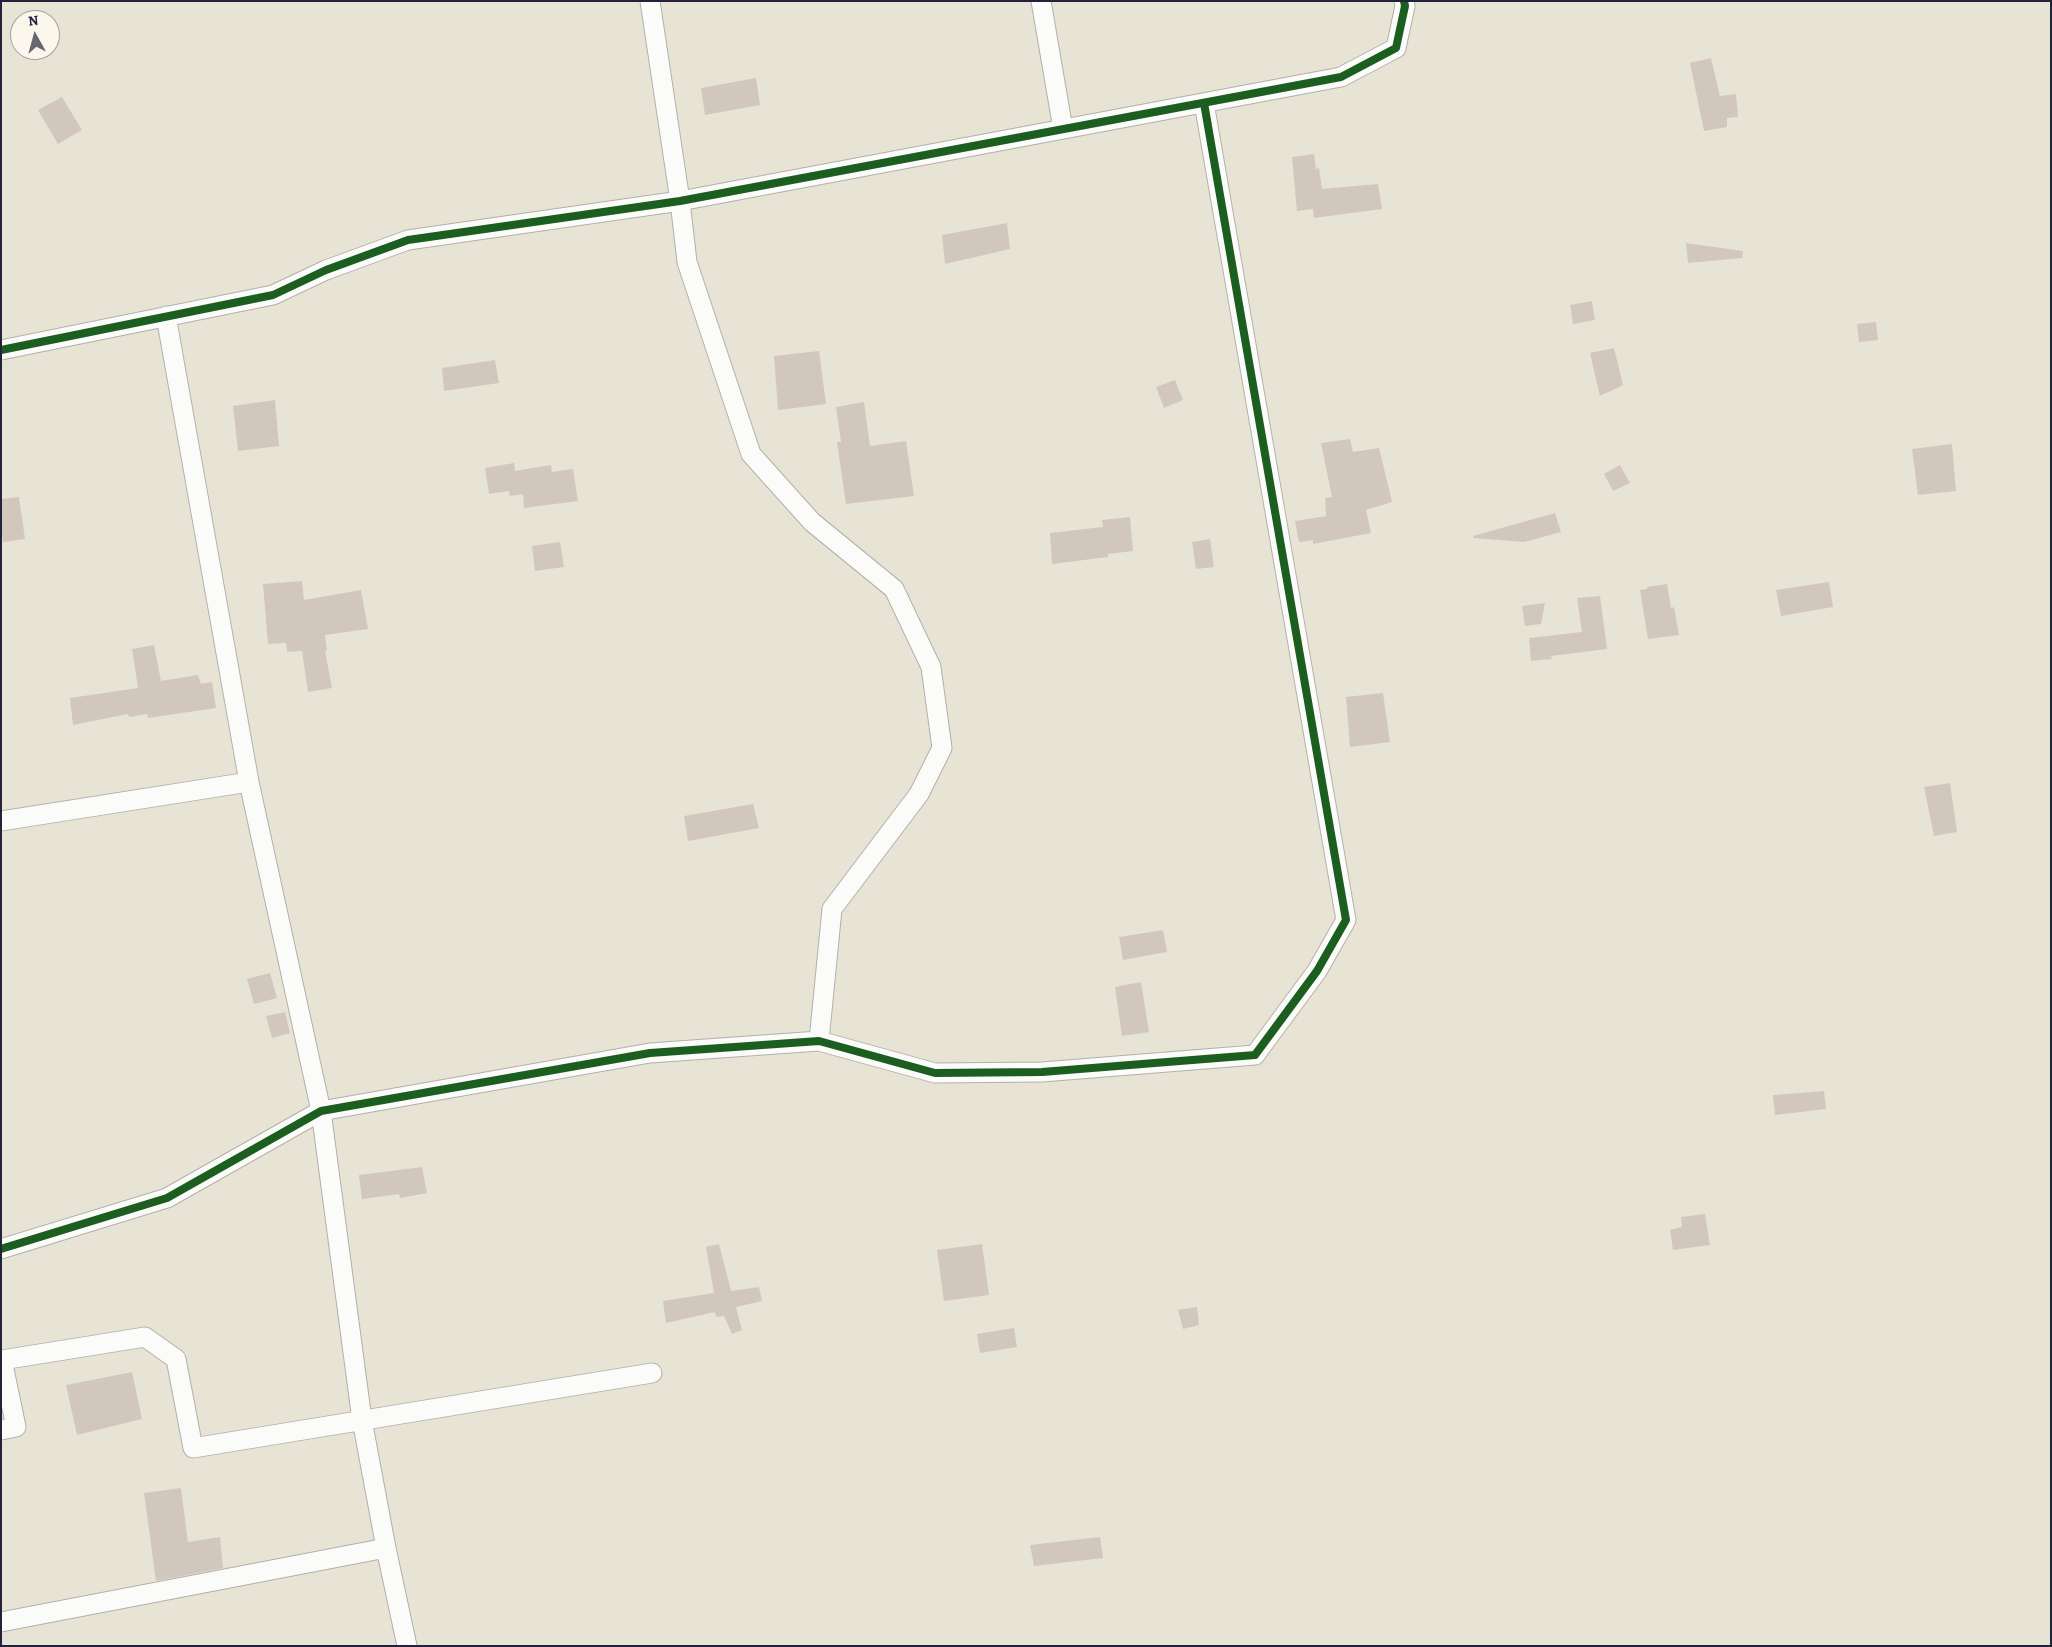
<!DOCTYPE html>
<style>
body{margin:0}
#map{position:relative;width:2052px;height:1647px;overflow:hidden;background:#e7e4d6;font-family:Alegreya,serif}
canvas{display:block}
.frame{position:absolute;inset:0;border:2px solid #22223b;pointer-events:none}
.north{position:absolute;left:10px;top:10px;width:50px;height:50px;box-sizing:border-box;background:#fbf7ec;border:1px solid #a4a2a5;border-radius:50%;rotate:353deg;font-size:14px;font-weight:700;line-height:20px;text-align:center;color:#22223b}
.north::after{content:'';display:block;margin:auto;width:18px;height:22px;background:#676671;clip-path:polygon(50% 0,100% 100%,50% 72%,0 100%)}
</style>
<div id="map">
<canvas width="2052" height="1647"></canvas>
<div class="frame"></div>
<div class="north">N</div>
</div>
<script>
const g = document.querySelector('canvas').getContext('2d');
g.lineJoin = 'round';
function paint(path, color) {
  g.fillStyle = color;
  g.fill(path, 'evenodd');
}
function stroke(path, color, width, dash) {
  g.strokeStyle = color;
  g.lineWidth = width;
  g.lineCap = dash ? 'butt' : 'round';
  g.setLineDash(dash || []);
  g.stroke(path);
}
paint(new Path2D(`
 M 1711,58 L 1720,96 L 1736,94 L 1738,117 L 1727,118 L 1727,127 L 1704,131 L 1690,63 Z
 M 756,78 L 760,105 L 705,115 L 701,88 Z
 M 62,97 L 82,130 L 58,144 L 38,110 Z
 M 1314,154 L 1316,169 L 1319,168 L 1322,189 L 1378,184 L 1382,209 L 1314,218 L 1313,209 L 1297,211 L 1292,157 Z
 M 1007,223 L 1010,249 L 945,264 L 942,235 Z
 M 1686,243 L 1743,251 L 1742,258 L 1688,263 Z
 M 1592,301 L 1595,320 L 1573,324 L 1570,305 Z
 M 1876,322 L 1878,340 L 1859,342 L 1857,324 Z
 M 1614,348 L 1623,385 L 1600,396 L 1590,353 Z
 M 819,351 L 826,404 L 778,410 L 774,356 Z
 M 495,360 L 499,383 L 444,391 L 442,368 Z
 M 1175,380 L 1183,400 L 1164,408 L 1156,387 Z
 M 275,400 L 279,446 L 238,451 L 233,406 Z
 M 864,402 L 870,446 L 906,441 L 914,496 L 846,504 L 837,442 L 841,442 L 836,407 Z
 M 1350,439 L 1353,452 L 1379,448 L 1392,502 L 1366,510 L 1371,533 L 1313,544 L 1313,540 L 1299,542 L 1295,521 L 1326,516 L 1325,498 L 1332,497 L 1321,443 Z
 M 1952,444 L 1956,491 L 1918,495 L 1912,449 Z
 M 514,463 L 515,471 L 551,465 L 552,472 L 573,469 L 578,501 L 524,508 L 523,494 L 510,496 L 509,491 L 489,494 L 485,468 Z
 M 1620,465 L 1630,483 L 1613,491 L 1604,474 Z
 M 19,497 L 25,539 L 3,542 L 1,528 L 1,499 Z
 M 1555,513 L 1561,532 L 1524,542 L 1473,538 L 1473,536 Z
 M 1130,517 L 1133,551 L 1108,554 L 1108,557 L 1052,564 L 1050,533 L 1103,527 L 1102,520 Z
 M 1210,539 L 1214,567 L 1196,569 L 1192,542 Z
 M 560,542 L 564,567 L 535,571 L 532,546 Z
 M 302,581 L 304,600 L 361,590 L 368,629 L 325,635 L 327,651 L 325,651 L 332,688 L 308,692 L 302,651 L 287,652 L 286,643 L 268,644 L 263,584 Z
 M 1829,582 L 1833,607 L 1781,616 L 1776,590 Z
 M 1667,584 L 1671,608 L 1674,607 L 1679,635 L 1648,639 L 1640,590 L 1647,589 L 1647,587 Z
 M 1600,596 L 1607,649 L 1551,656 L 1552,659 L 1531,661 L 1529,638 L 1582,632 L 1577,598 Z
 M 1545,603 L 1541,624 L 1525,626 L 1522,606 Z
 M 154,645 L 161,681 L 198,675 L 201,684 L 212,682 L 216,708 L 148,718 L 147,714 L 129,717 L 128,714 L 73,725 L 70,698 L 138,688 L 132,649 Z
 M 1383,693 L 1390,742 L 1350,747 L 1346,697 Z
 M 1950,783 L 1957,832 L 1934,836 L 1924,787 Z
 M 753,804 L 759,828 L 688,841 L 684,816 Z
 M 1163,930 L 1167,952 L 1123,960 L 1119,937 Z
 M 270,973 L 277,998 L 254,1004 L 247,979 Z
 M 1141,982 L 1149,1032 L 1122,1036 L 1115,987 Z
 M 285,1012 L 290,1033 L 272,1038 L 266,1016 Z
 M 1824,1091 L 1826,1109 L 1775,1115 L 1773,1095 Z
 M 422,1167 L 427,1193 L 400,1198 L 399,1194 L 362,1199 L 359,1175 Z
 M 1705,1214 L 1710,1245 L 1673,1250 L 1670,1230 L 1682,1227 L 1681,1217 Z
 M 719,1244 L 731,1291 L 759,1287 L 762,1301 L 736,1307 L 742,1330 L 732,1334 L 724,1316 L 716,1317 L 715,1312 L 666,1323 L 663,1301 L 714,1293 L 706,1247 Z
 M 982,1244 L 989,1295 L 944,1301 L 937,1250 Z
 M 1197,1307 L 1199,1325 L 1183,1329 L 1178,1310 Z
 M 1014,1328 L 1017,1347 L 980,1353 L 977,1334 Z
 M 132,1372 L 142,1419 L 77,1435 L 66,1385 Z
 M 181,1488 L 188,1542 L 220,1537 L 223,1568 L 156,1581 L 144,1493 Z
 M 1100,1537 L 1103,1558 L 1034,1566 L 1030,1545 Z`), '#d2c7bd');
const street = new Path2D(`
 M 650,1 L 680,201 L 687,262 L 751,454 L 812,522 L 894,589 L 931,667 L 942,748 L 919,794 L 832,909 L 819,1041
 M 1041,1 L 1063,129
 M 166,316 L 249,782 L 321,1111 L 362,1420 L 386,1548 L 407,1646
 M 1,350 L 273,295 L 326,270 L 408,240 L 680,201 L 1341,77 L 1396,48 L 1405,6 L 1404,1
 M 1,821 L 249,782
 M 1,1249 L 167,1198 L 321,1111 L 650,1053 L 819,1041 L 935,1073 L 1042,1072 L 1255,1055 L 1317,971 L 1346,920 L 1204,103
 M 1,1430 L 16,1427 L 2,1360 L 145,1337 L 176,1359 L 193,1448 L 652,1373
 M 1,1622 L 386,1548`);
stroke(street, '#b2b0a9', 21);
stroke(street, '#fbfbf9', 19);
stroke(new Path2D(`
 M 1,350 L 273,295 L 326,270 L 408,240 L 680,201 L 1341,77 L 1396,48 L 1405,6 L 1404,1
 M 1,1249 L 167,1198 L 321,1111 L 650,1053 L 819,1041 L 935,1073 L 1042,1072 L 1255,1055 L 1317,971 L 1346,920 L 1204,103`), '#1b5e20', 8);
</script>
